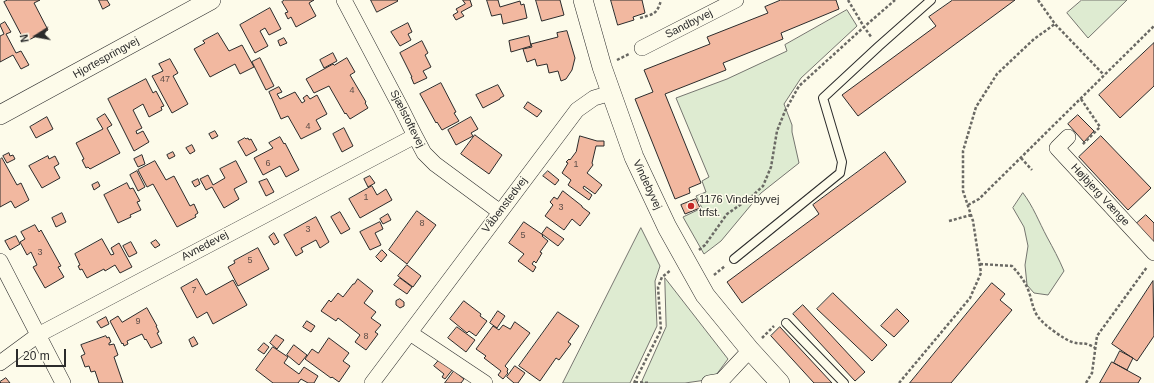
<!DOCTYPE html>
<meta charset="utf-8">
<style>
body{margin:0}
#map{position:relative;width:1154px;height:383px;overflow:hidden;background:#fdfbea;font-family:Arial,sans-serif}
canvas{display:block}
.north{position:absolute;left:16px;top:16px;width:40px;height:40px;-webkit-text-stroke:3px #fdfbea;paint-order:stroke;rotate:259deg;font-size:11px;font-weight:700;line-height:16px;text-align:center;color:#2b2b2b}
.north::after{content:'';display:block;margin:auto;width:14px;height:18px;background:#2b2b2b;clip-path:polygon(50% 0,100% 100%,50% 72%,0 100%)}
.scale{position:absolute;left:16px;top:349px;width:50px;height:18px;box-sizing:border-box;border:2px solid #2b2b2b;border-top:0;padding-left:5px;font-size:12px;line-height:14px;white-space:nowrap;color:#2b2b2b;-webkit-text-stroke:3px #fdfbea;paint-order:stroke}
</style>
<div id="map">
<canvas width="1154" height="383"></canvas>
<div class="north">N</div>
<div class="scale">20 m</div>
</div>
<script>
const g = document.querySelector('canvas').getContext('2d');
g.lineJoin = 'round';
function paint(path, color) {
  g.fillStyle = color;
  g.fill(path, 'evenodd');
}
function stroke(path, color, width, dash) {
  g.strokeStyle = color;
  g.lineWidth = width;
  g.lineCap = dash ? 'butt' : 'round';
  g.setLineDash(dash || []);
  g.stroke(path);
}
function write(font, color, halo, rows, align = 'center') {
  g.font = font + ' Arial,sans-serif';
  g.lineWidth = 3;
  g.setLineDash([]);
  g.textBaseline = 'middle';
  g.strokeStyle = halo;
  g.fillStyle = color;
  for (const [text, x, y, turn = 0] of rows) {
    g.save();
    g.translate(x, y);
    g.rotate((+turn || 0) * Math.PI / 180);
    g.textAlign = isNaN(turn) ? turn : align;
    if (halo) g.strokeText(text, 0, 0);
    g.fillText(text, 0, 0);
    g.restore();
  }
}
const green = new Path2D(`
 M 1082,0 L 1127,0 L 1088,38 L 1067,13 Z
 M 847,10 L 857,26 L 801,78 L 784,104 L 792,125 L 792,132 L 799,163 L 761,193 L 721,241 L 704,254 L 683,217 L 702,208 L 696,196 L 706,192 L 702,181 L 709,177 L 676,98 L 727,79 L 787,51 L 785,45 Z
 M 1023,193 C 1033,206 1039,222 1047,237 C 1053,248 1059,259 1064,271 L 1048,295 L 1034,293 L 1027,285 L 1025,265 L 1028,246 L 1024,227 L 1013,208 Z
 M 641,228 L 660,266 L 655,281 L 657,326 L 630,383 L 563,383 Z
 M 665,278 L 728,359 L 713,379 L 685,383 L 641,383 L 666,327 Z`);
paint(green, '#deebd1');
stroke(green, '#74746e', 1);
const building = new Path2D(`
 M 8,0 L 40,0 L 34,3 L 48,30 L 25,42 L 4,2 Z
 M 99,0 L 107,0 L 110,5 L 103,9 Z
 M 285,0 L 314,0 L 309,3 L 316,16 L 296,27 L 291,17 L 288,19 L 285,13 L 288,12 L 282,2 Z
 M 371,0 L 397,0 L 398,1 L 377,12 Z
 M 463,0 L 470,0 L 472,6 L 461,12 L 464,16 L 456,20 L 453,15 L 458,12 L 456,9 L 465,4 Z
 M 487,0 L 498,0 L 500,7 L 520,1 L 521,5 L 524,4 L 527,18 L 503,24 L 501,14 L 492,16 Z
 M 536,0 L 560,0 L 564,15 L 542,21 Z
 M 611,0 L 642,0 L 645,13 L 633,17 L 634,20 L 618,25 Z
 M 781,0 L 836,0 L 839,9 L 781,33 L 783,39 L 723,63 L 726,70 L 665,94 L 701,183 L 689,188 L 690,193 L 675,199 L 635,99 L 653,92 L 644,70 L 710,44 L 707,37 L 768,13 L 765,7 Z
 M 953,0 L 1015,0 L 858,116 L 842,95 L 936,26 L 929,17 Z
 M 270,8 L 281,29 L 269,35 L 265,28 L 260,31 L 268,46 L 255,53 L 240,25 Z
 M 5,22 L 11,32 L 6,34 L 16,53 L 21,51 L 29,65 L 21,69 L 13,55 L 0,62 L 0,36 L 4,34 L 0,25 Z
 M 408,23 L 412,32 L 408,34 L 411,40 L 400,46 L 391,32 Z
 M 567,31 L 575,58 L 572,70 L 566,79 L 561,81 L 558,71 L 549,73 L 547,64 L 537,66 L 535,59 L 527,62 L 523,49 L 532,47 L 531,44 L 558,37 L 557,33 Z
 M 218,33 L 229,51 L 242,45 L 254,67 L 240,74 L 235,64 L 210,77 L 194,49 L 205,43 L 203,41 Z
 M 529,36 L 531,46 L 511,52 L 509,41 Z
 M 284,38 L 287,43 L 280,46 L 278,41 Z
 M 422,41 L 428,53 L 425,55 L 431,67 L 423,71 L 427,78 L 414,84 L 411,77 L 412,77 L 400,53 Z
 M 1154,43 L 1154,86 L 1120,118 L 1099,95 Z
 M 333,53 L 337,61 L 324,68 L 320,60 Z
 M 260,58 L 274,86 L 266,90 L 252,62 Z
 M 347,58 L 355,72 L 350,75 L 366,102 L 365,103 L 368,108 L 350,119 L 346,113 L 345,114 L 329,86 L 314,93 L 306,79 L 333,64 L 334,65 Z
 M 170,59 L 178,73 L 173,76 L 188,104 L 172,113 L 152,76 L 163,71 L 159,64 Z
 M 146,79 L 153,93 L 156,91 L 164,106 L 161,107 L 162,110 L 149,117 L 143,104 L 133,110 L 142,128 L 136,131 L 137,134 L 143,131 L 149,142 L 134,151 L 108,99 Z
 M 441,83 L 456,112 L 454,113 L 459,121 L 442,130 L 437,122 L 436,123 L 420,94 Z
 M 498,85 L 504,96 L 500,98 L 500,99 L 483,108 L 476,95 Z
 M 279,87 L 282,92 L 277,94 L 280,99 L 295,92 L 302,103 L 305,101 L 303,98 L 307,95 L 310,99 L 317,95 L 327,114 L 316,120 L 321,129 L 301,139 L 288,116 L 281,119 L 269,92 Z
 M 528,102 L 542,111 L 537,117 L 524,108 Z
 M 105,114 L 112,125 L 107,128 L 120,153 L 90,169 L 88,167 L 86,168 L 82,160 L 84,159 L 76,143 L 103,129 L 97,119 Z
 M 1078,115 L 1094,131 L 1084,142 L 1068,124 Z
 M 47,117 L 53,129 L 36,138 L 30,127 Z
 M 471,117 L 478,129 L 471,133 L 473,136 L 456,145 L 448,130 Z
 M 344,128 L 353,146 L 342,152 L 333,134 Z
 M 215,131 L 218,136 L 212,139 L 209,134 Z
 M 475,135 L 502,155 L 489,174 L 461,154 Z
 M 580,136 L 597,141 L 604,141 L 604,146 L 596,146 L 592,163 L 593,165 L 587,173 L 602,185 L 595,194 L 584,186 L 583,188 L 592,195 L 589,200 L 568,185 L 571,180 L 562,173 L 568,163 L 566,162 L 569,159 L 570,160 L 576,152 Z
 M 1101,136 L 1151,188 L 1128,210 L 1079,157 Z
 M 280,137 L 284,144 L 285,143 L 299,170 L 286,177 L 280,166 L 263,175 L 254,158 L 273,148 L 269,143 Z
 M 245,138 L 246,139 L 248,138 L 249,140 L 251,139 L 257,150 L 246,156 L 238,142 Z
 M 192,145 L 195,151 L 190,154 L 186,148 Z
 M 173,152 L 175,156 L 169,159 L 167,155 Z
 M 885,152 L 906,182 L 742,303 L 727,282 L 819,214 L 813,205 Z
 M 9,153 L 10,156 L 13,155 L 15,159 L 7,163 L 3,156 Z
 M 142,155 L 145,164 L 138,167 L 134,159 Z
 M 48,156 L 49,159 L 55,156 L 59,164 L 54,167 L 60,178 L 42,188 L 29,166 Z
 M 2,158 L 17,185 L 21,183 L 29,200 L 15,208 L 11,201 L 0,207 L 0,160 Z
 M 155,161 L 166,180 L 174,176 L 190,206 L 194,204 L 198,213 L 195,215 L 196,217 L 177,227 L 153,184 L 147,187 L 138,170 Z
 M 236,161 L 247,182 L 234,189 L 239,199 L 224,208 L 212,187 L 206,190 L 200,179 L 208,175 L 213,185 L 225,178 L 220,169 Z
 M 137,171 L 145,187 L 138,191 L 130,175 Z
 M 548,171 L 559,180 L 555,185 L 543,176 Z
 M 370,176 L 375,183 L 368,187 L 364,179 Z
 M 198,179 L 200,184 L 195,187 L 192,182 Z
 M 267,179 L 274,192 L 266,196 L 259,182 Z
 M 98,182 L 100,186 L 94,190 L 92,185 Z
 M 127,183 L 130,189 L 133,188 L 140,201 L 137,202 L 141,210 L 130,215 L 131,217 L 118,223 L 104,195 Z
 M 372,186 L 377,195 L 386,189 L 392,200 L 360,218 L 349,199 Z
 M 563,191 L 582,206 L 582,207 L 590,213 L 580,226 L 572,219 L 564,230 L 545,216 L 553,205 L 550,202 L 554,197 L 557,199 Z
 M 696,199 L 700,208 L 685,214 L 681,205 Z
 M 417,211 L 436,225 L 407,264 L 389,250 Z
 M 340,212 L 350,229 L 341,234 L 331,217 Z
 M 62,213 L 66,222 L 56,227 L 52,218 Z
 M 388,214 L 391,220 L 383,224 L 380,219 Z
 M 1146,215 L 1154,223 L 1154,242 L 1136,224 Z
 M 316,217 L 329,242 L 320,248 L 316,240 L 301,248 L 303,252 L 296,256 L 284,235 Z
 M 380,222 L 383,229 L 375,233 L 381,245 L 370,250 L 360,232 Z
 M 524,222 L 543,235 L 542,236 L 548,241 L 540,252 L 542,253 L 536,263 L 534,261 L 532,264 L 536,267 L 533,272 L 518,261 L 524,254 L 509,243 Z
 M 35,225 L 39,232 L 41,230 L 61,266 L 58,267 L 64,277 L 45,288 L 33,267 L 37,265 L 31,252 L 27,255 L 20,242 L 25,239 L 21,232 Z
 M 547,227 L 564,239 L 558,246 L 542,234 Z
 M 274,233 L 279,242 L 274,245 L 269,237 Z
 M 16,236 L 20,244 L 10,250 L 5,241 Z
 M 102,239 L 111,255 L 114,254 L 111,248 L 119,243 L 132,267 L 120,273 L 115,265 L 105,271 L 104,269 L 87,278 L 82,269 L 80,270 L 78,266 L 80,265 L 75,254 Z
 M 156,240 L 160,245 L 155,248 L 151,243 Z
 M 131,242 L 137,253 L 129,257 L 123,246 Z
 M 258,248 L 269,269 L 238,286 L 228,267 L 235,263 L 234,261 Z
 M 382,250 L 387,255 L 381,262 L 376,257 Z
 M 407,265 L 421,276 L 413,287 L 398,276 Z
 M 400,278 L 412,287 L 407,294 L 394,285 Z
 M 197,279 L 206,295 L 233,280 L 247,305 L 213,324 L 207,312 L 197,318 L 181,288 Z
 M 358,279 L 373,291 L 364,303 L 376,312 L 371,318 L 381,325 L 375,332 L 378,334 L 366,350 L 355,342 L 360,335 L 338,318 L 336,321 L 321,311 L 329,300 L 331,302 L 338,293 L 343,297 L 353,284 L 354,284 Z
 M 1153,281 L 1154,336 L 1137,361 L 1112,344 Z
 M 992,283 L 1005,294 L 1000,300 L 1012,310 L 951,383 L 910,383 Z
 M 833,293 L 887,345 L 872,361 L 817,309 Z
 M 400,299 L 404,302 L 404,306 L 400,308 L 396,305 L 396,301 Z
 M 464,301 L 481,314 L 480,316 L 487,321 L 476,336 L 469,331 L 467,333 L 450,319 Z
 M 803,305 L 865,372 L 855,381 L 793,314 Z
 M 147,308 L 157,326 L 156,326 L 159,332 L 157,333 L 162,343 L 151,348 L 146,339 L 145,340 L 142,334 L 127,341 L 128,344 L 124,346 L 123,343 L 122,344 L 110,321 L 118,316 L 122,322 Z
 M 897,309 L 909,321 L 894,337 L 881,326 Z
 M 498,311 L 505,316 L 497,328 L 490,323 Z
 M 558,312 L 579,326 L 568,342 L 571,344 L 559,360 L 556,358 L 540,381 L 519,366 Z
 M 106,317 L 109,324 L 101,328 L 97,322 Z
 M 307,321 L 315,326 L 311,332 L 303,327 Z
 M 515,322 L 530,333 L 505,366 L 508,369 L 507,372 L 508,373 L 503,379 L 498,375 L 501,371 L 484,358 L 486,356 L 476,349 L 493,326 L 499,330 L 503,325 L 510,329 Z
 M 457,327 L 475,340 L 466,352 L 448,338 Z
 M 780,327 L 832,383 L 814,383 L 771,336 Z
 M 276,335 L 284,340 L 277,349 L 270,343 Z
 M 106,336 L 107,338 L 109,337 L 111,342 L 109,343 L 109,345 L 114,344 L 118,355 L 114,357 L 123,383 L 99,383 L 95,371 L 91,372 L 89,366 L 85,367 L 81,356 L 85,354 L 81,345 Z
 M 194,337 L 198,344 L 192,347 L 189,340 Z
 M 329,338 L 349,353 L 343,361 L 350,366 L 339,382 L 332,377 L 331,378 L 305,359 L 312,349 L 318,353 Z
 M 264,343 L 269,347 L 264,354 L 258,350 Z
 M 294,345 L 307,355 L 299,365 L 287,355 Z
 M 273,347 L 288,357 L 284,363 L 299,374 L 304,367 L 318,376 L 314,383 L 308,383 L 301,379 L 298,383 L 273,383 L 256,370 Z
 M 1120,351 L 1133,358 L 1127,370 L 1114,363 Z
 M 440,359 L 453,369 L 445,379 L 442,377 L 444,374 L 434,366 Z
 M 1112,362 L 1141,378 L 1138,383 L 1100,383 Z
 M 515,366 L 525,373 L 518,383 L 514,383 L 507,377 Z
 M 454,371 L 464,379 L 461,383 L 445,383 Z
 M 6,378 L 10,383 L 1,383 L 0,382 Z`);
paint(building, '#f2b8a0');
stroke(building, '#2b2b2b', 1);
const service = new Path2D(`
 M 734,259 L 840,173 L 842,162 L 823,98 L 879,46 L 931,0
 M 786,323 L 844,383`);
const minor = new Path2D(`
 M 344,0 L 401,108 L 415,136 L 424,153 L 435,164 L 500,212
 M 642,48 L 736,0
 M 1068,137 L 1057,148 L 1154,253
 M 0,261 L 63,383
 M 410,333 L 485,383
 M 0,363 L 38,335 L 415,136
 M 372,383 L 577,110 L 594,98 L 611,93
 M 709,383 L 721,381 L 750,350`);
const tertiary = new Path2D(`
 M 583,0 L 602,67 L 634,157 L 667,227 L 705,295 L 750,350 L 780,383
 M 0,115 L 211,0`);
stroke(service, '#2b2b2b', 10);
stroke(minor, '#2b2b2b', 16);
stroke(tertiary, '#2b2b2b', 20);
stroke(new Path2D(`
 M 848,0 L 864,27 L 872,38
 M 1038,0 L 1055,24 L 1104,75
 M 640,18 C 653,14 657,15 661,0
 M 617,60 L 629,54
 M 1081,99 L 1100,127 L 1082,145
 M 1021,158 L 1032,170
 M 968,205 L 979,199 L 1154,26
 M 949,221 L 971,215
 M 699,250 L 705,245 L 727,214 L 750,198 L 763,186 L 771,167 L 777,131 L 785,111 L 799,86 L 864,27 L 895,0
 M 980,264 L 1012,266 C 1020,275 1025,281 1029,292 C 1032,301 1033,311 1039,318 C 1043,324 1065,340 1072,342 C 1081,345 1085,341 1095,348
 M 714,275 L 725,266
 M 762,338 L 774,326
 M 635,382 L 650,383
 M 634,383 L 661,330 L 658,287 L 662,277 L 671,270
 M 899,383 L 970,298 L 981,273 L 973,221 L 963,191 L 963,151 L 976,107 L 997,74 L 1034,39 L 1055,24
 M 1086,383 L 1092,373 L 1097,336 L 1147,267`), '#6a6964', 2.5, [3, 2]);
stroke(service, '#fdfbea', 8);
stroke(minor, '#fdfbea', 15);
stroke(tertiary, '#fdfbea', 19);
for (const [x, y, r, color] of [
 [691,206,4,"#c62828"]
]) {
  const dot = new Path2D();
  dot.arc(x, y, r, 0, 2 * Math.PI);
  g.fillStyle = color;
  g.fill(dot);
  stroke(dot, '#fdfbea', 1.5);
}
write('9px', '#5d4e48', null, [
 ["47",165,80],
 ["4",352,91],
 ["4",308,127],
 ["6",268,164],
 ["1",576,165],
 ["1",366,198],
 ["3",561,208],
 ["8",422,224],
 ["3",308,230],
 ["5",523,236],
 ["3",40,253],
 ["5",250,261],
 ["7",194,291],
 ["9",138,322],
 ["8",366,337]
]);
write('11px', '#2b2b2b', '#fdfbea', [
 ["Sandbyvej",689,24,-27],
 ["Hjortespringvej",106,58,-29],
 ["Sjælstoftevej",407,119,63],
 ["Vindebyvej",647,185,65],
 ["Højbjerg Vænge",1100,195,47],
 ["Våbenstedvej",505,205,-53],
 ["Avnedevej",205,246,-28]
]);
write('11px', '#2b2b2b', '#fdfbea', [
 ["1176 Vindebyvej",699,200],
 ["trfst.",699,213]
], 'left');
</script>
